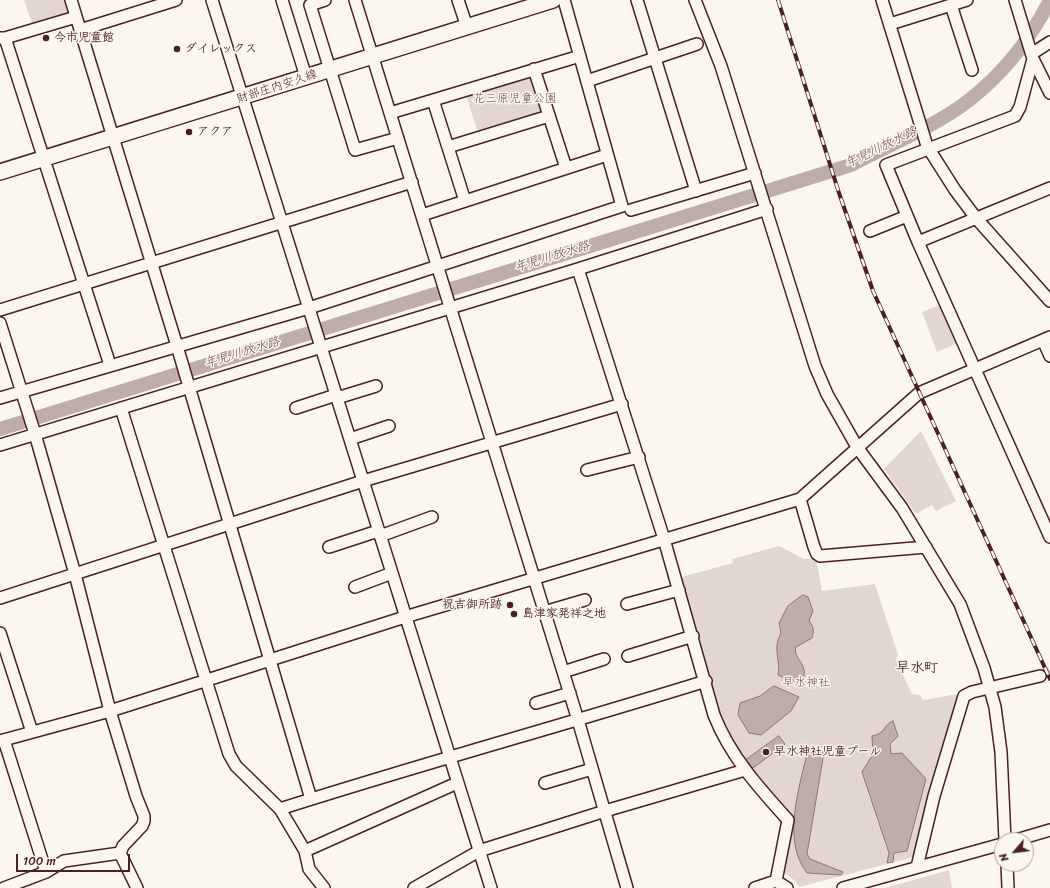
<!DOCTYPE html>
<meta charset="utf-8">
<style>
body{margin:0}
#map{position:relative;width:1050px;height:888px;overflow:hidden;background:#fbf7ec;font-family:Sriracha,sans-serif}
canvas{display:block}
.north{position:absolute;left:994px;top:832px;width:40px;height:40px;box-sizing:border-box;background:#fbf7ec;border:1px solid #b4a19f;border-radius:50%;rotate:242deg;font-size:11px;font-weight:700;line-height:16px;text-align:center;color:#4a1f2b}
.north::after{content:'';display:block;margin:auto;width:14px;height:18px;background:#4a1f2b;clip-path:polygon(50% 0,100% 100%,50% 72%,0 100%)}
.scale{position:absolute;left:16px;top:854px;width:114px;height:18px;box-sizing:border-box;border:2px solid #4a1f2b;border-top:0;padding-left:5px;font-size:12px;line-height:14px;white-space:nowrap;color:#4a1f2b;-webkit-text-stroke:3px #fbf7ec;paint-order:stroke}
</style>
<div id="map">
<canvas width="1050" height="888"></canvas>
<div class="north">N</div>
<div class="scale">100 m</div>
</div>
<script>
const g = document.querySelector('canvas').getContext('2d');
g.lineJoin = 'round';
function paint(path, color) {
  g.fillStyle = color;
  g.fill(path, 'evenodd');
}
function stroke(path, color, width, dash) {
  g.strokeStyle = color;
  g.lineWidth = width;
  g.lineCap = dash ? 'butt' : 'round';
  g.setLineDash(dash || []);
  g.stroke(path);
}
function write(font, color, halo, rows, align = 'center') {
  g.font = font + ' Sriracha,"Klee One",sans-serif';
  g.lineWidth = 3;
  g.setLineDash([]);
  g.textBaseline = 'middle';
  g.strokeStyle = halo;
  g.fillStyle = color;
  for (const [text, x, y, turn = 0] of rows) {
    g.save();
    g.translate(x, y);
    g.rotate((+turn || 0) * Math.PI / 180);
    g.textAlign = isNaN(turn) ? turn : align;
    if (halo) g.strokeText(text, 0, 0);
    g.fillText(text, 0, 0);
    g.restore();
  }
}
paint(new Path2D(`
 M 24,0 L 65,0 L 69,15 L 33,26 Z
 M 531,70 L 544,113 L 478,133 L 465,91 Z
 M 943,304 L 960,342 L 937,352 L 922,312 Z
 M 921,431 L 956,501 L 936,511 L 932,505 L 916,514 L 884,469 Z
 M 779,546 L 804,559 L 816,558 L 822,591 L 875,584 L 898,655 L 896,660 L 912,694 L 920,695 L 923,700 L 958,694 L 958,705 L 914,857 L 799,887 C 794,879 789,875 780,872 L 790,824 L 758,783 L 722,730 L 678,578 L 733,563 L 732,559 Z
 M 949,870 L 952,888 L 885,888 Z`), '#e2d7d0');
const water = new Path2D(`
 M 803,595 L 808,597 L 813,611 L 809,621 C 814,627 814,631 812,638 L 796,647 C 793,656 802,660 804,670 C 805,675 803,681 803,686 L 778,675 C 780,663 776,655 777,645 C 778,634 783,638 779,623 L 788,606 Z
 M 774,686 L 799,697 L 791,711 L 761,735 L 749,733 L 738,715 L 740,703 L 760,696 Z
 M 893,721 L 898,736 L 890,744 L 891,754 L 902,753 L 926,779 L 907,851 L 894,853 L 893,862 L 887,863 L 889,853 L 862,772 L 873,754 L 872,736 C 885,734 884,724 893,721 Z
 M 779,736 L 785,744 L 753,768 L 746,760 Z
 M 808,749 L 824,752 L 807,854 L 810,859 L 843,872 L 841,875 L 807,873 C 781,840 800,786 808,749 Z`);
paint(water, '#bfadaa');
stroke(water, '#907477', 1);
stroke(new Path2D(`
 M 0,429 L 851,165 C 889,145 934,127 968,101 C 1003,74 1031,38 1050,0`), '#bfadaa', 14);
stroke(new Path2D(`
 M 1040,676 L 1050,672`), '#d8ccc5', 11, [11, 5.5]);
const minor = new Path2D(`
 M 71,0 L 177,346 L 311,799
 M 212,0 L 491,888
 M 282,0 L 306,77
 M 325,0 L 310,5 L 355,150 L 398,138
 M 355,0 L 578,720 L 627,888
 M 458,0 L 467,27
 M 637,0 L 696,191
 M 695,0 L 721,66 L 815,366 L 827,394 L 857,447 L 902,508 L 960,604 L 984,668 L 995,707 L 1001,752 L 1005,840
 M 882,0 L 927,146 L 955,190 L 976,218 L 1050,301
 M 1015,0 L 1033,59 L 1050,93
 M 951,5 L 972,70
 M 890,24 L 967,0
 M 80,30 L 176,0
 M 0,38 L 5,38 L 110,365
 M 5,38 L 76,17
 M 1033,53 L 1050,42
 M 1033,59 L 1020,107 L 1015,116 L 886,165 L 918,242 L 1050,537
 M 534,69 L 566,168
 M 587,81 L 697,44
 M 433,100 L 465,201
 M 390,113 L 580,56
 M 448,147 L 549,116
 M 631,210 L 755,173
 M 422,215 L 607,155
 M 870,231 L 907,216
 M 918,242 L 1050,188
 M 578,269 L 664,539 L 714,715 C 730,756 759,788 788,820 L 776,881
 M 0,310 L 412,182
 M 0,323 L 35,434 L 75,574 L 110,711 L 136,796 L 144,816 L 144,821 L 142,826 L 123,846 L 120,853 L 137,888
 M 1043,340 L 1050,356
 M 0,398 L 309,308 L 622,206 L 564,0
 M 337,398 L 376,386
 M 121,408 L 229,754 L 236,766 L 280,809 L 305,851 L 309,869 L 324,888
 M 296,408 L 336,395
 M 350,439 L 389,426
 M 0,445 L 578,269 L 767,209
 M 587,470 L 639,457
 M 800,499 L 814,547 L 817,554 L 820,556 L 926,547
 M 380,536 L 432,517
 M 329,547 L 378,531
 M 355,587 L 392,573
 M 0,598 L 363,481 L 622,404
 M 627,604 L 679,590
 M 544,612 L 585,600
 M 0,633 L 32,732
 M 628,656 L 693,636
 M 563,672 L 604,659
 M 536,703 L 570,693
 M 4,740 L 46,872 L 64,861 L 120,853
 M 0,741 L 110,711 L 405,617 L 800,499 L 919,393 L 1050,337
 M 545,783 L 592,769
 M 280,809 C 421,764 564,725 706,681
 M 1016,840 L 1050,830
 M 305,851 L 457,783
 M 1007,864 L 1008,888
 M 917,867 L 934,796 L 964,696 L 972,692 L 1040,676
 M 4,888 L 46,872
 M 414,888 L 479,851 L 605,811 L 745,770
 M 755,888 L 776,881 L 787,888
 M 843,888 L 1002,844`);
const major = new Path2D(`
 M 0,172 L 553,0`);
stroke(minor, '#4a1f2b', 14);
stroke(major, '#4a1f2b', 18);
stroke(minor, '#fbf7ec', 11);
stroke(major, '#fbf7ec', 15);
const rail = new Path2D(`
 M 778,0 L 839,193 L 873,291 L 1050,679`);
stroke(rail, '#4a1f2b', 4);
stroke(rail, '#fbf7ec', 2.5, [8]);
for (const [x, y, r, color] of [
 [46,38,4,"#4a1f2b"],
 [177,49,4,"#4a1f2b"],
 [189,132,4,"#4a1f2b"],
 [510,605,4,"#4a1f2b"],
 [514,614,4,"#4a1f2b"],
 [766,752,4,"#4a1f2b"]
]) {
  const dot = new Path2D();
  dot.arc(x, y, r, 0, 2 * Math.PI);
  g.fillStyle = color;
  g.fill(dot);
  stroke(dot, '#fbf7ec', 1.5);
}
write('bold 12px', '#4a1f2b', '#fbf7ec', [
 ["今市児童館",54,38],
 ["ダイレックス",185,49],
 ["アクア",197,132],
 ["祝吉御所跡",502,605,"right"],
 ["島津家発祥之地",522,614],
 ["早水神社児童プール",774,752]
], 'left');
write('12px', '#4a1f2b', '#fbf7ec', [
 ["財部庄内安久線",277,87,-18]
]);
write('12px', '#704d54', '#fbf7ec', [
 ["花三原児童公園",515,99],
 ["早水神社",806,683]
]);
write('italic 13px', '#6d4a51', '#fbf7ec', [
 ["年見川放水路",881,148,-26],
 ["年見川放水路",552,257,-17],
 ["年見川放水路",242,353,-17]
]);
write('bold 14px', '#4a1f2b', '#fbf7ec', [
 ["早水町",917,668]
]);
</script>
